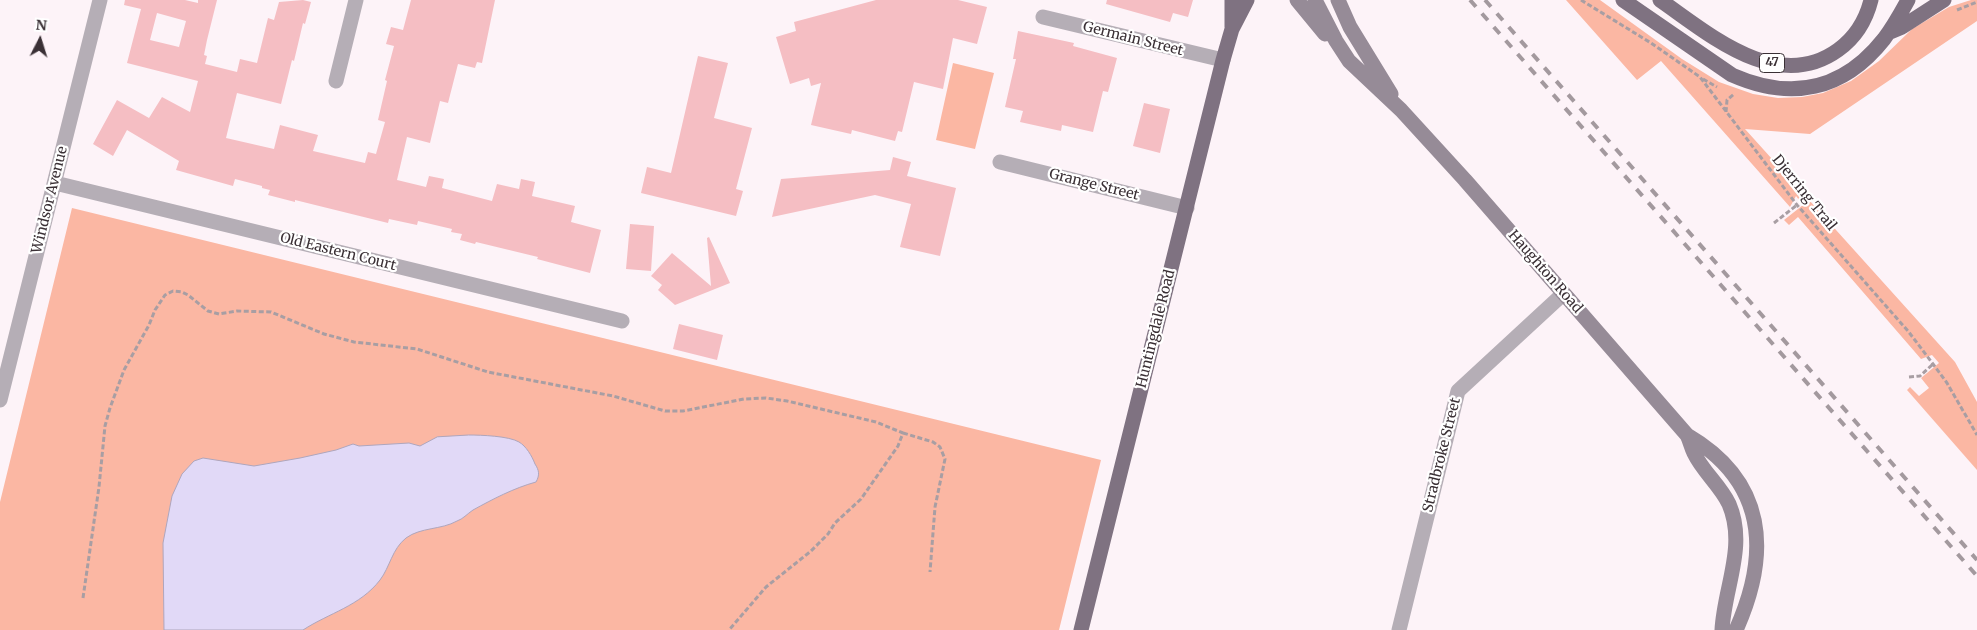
<!DOCTYPE html>
<style>
body{margin:0}
#map{position:relative;width:1977px;height:630px;overflow:hidden;background:#fdf3f8;font-family:Merriweather,serif}
canvas{display:block}
.north{position:absolute;left:15px;top:15px;width:50px;height:50px;-webkit-text-stroke:4px #fff;paint-order:stroke;rotate:5deg;font-size:14px;font-weight:700;line-height:20px;text-align:center;color:#3a3035}
.north::after{content:'';display:block;margin:auto;width:18px;height:22px;background:#3a3035;clip-path:polygon(50% 0,100% 100%,50% 72%,0 100%)}
</style>
<div id="map">
<canvas width="1977" height="630"></canvas>
<div class="north">N</div>
</div>
<script>
const g = document.querySelector('canvas').getContext('2d');
g.lineJoin = 'round';
function paint(path, color) {
  g.fillStyle = color;
  g.fill(path, 'evenodd');
}
function stroke(path, color, width, dash) {
  g.strokeStyle = color;
  g.lineWidth = width;
  g.lineCap = dash ? 'butt' : 'round';
  g.setLineDash(dash || []);
  g.stroke(path);
}
function write(font, color, halo, rows, align = 'center') {
  g.font = font + ' Merriweather,serif';
  g.lineWidth = 4.5;
  g.setLineDash([]);
  g.textBaseline = 'middle';
  g.strokeStyle = halo;
  g.fillStyle = color;
  for (const [text, x, y, turn = 0] of rows) {
    g.save();
    g.translate(x, y);
    g.rotate((+turn || 0) * Math.PI / 180);
    g.textAlign = isNaN(turn) ? turn : align;
    if (halo) g.strokeText(text, 0, 0);
    g.fillText(text, 0, 0);
    g.restore();
  }
}
paint(new Path2D(`
 M 1566,0 L 1600,0 L 1682,59 L 1719,82 L 1753,94 L 1778,98 L 1802,97 L 1823,93 L 1851,81 L 1879,61 L 1912,29 L 1949,7 L 1971,0 L 1977,0 L 1977,21 L 1810,134 L 1745,129 L 1955,362 L 1977,402 L 1977,470 L 1907,390 L 1910,387 L 1919,396 L 1929,388 L 1921,378 L 1939,363 L 1932,355 L 1921,359 L 1798,217 L 1789,225 L 1784,220 L 1803,205 L 1796,196 L 1790,207 L 1661,61 L 1637,80 Z
 M 953,63 L 994,73 L 975,149 L 936,140 Z
 M 72,208 L 1101,460 L 1059,630 L 0,630 L 0,502 Z`), '#fbb7a3');
const water = new Path2D(`
 M 469,435 C 481,435 509,436 519,442 C 526,446 532,456 535,464 C 539,470 540,475 536,482 C 514,488 493,499 473,510 C 467,514 463,519 457,521 C 441,530 421,527 406,538 C 392,549 390,567 380,580 C 360,606 329,613 303,630 L 164,630 L 163,543 L 172,496 L 182,474 L 194,461 L 203,458 L 254,466 L 300,458 L 336,450 L 353,444 L 359,446 L 409,443 L 420,446 L 437,437 Z`);
paint(water, '#e1d9f7');
stroke(water, '#afa6bd', 1);
paint(new Path2D(`
 M 125,0 L 185,0 L 198,3 L 198,0 L 217,0 L 207,40 L 204,55 L 207,56 L 205,64 L 237,72 L 240,59 L 257,63 L 268,18 L 274,20 L 279,2 L 303,0 L 311,2 L 305,24 L 303,23 L 294,61 L 292,60 L 281,104 L 237,93 L 226,138 L 274,149 L 280,125 L 318,135 L 313,151 L 365,163 L 368,152 L 376,154 L 385,122 L 378,120 L 387,81 L 385,80 L 394,46 L 386,44 L 391,27 L 403,30 L 411,0 L 495,0 L 482,63 L 477,62 L 475,68 L 458,64 L 448,103 L 440,101 L 430,143 L 407,137 L 397,180 L 426,187 L 429,176 L 444,179 L 442,188 L 492,201 L 497,184 L 519,189 L 521,179 L 535,182 L 532,196 L 575,206 L 571,222 L 601,230 L 590,273 L 537,259 L 538,257 L 476,242 L 475,244 L 460,240 L 462,234 L 451,232 L 452,229 L 418,221 L 417,225 L 389,219 L 388,223 L 295,200 L 295,202 L 268,195 L 270,190 L 262,188 L 262,186 L 235,179 L 233,186 L 176,170 L 179,161 L 127,130 L 113,156 L 93,144 L 117,100 L 149,118 L 162,97 L 190,112 L 198,81 L 127,63 L 141,9 L 124,5 ZM 157,13 L 186,21 L 179,47 L 150,40 Z
 M 876,0 L 958,0 L 987,7 L 977,44 L 953,38 L 943,89 L 914,82 L 902,132 L 898,131 L 895,141 L 852,130 L 851,134 L 811,125 L 821,83 L 811,86 L 809,78 L 790,84 L 776,37 L 796,31 L 794,22 Z
 M 1107,0 L 1193,0 L 1188,17 L 1173,13 L 1170,22 L 1106,4 Z
 M 1018,31 L 1074,43 L 1073,46 L 1117,58 L 1108,92 L 1103,91 L 1093,132 L 1062,125 L 1061,131 L 1020,122 L 1023,111 L 1005,107 L 1016,59 L 1013,59 Z
 M 698,56 L 728,63 L 714,118 L 752,128 L 736,189 L 743,191 L 736,216 L 641,193 L 647,167 L 671,173 Z
 M 1144,103 L 1170,109 L 1160,153 L 1133,146 Z
 M 893,157 L 911,162 L 907,176 L 956,188 L 940,256 L 900,247 L 911,204 L 875,195 L 772,217 L 781,179 L 890,170 Z
 M 630,224 L 654,226 L 651,271 L 626,269 Z
 M 709,237 L 730,283 L 675,305 L 658,290 L 662,285 L 651,276 L 672,253 L 711,286 L 707,238 Z
 M 679,324 L 723,335 L 717,360 L 673,349 Z`), '#f5bec3');
stroke(new Path2D(`
 M 1581,0 L 1651,43 L 1700,77 L 1797,205 L 1908,331 L 1933,364 L 1947,383 L 1977,435
 M 1957,10 L 1977,2
 M 1703,79 L 1717,87
 M 1726,112 L 1727,100 L 1734,94
 M 1774,223 L 1797,205
 M 1909,377 L 1920,376 L 1933,364
 M 903,433 L 933,442 L 940,447 L 945,459 L 935,507 L 930,572
 M 83,598 L 99,487 L 105,426 L 110,408 L 124,370 L 149,325 L 155,310 L 165,295 L 173,291 L 182,292 L 188,295 L 208,311 L 219,314 L 237,311 L 271,312 L 324,334 L 354,342 L 417,349 L 488,372 L 613,396 L 665,411 L 683,411 L 744,399 L 766,398 L 787,401 L 876,422 L 903,433 L 898,446 L 861,499 L 835,523 L 828,534 L 811,551 L 766,587 L 729,630`), '#a89ea3', 3, [5, 2.5]);
stroke(new Path2D(`
 M 1043,17 L 1223,60
 M 336,81 L 356,0
 M 1000,162 L 1187,208
 M 55,183 L 622,321
 M 0,400 L 100,0
 M 1399,630 L 1458,391 L 1563,294`), '#b5aeb6', 15);
stroke(new Path2D(`
 M 1297,0 L 1325,34
 M 1315,0 L 1336,41 L 1349,61 L 1401,110 L 1465,180 L 1687,435 C 1766,481 1771,552 1736,630
 M 1338,0 L 1350,27 L 1391,94
 M 1687,435 C 1690,441 1691,447 1694,453 C 1703,472 1720,485 1729,504 C 1747,546 1724,588 1722,630`), '#968b97', 15);
stroke(new Path2D(`
 M 1623,0 L 1732,75 C 1791,101 1843,91 1884,39 C 1893,27 1901,13 1908,0
 M 1660,0 C 1709,34 1777,94 1838,50 C 1855,38 1866,20 1871,0
 M 1232,27 L 1232,0
 M 1890,32 L 1902,27 L 1944,0
 M 1081,630 L 1223,60 L 1232,29 L 1247,0`), '#7f7281', 15);
stroke(new Path2D(`
 M 1470,0 L 1977,576
 M 1485,0 L 1977,560`), '#a3999e', 4, [9, 9]);
for (const [x, y, w] of [
 [1772,63,25]
]) {
  const box = new Path2D();
  box.roundRect(x - w / 2, y - 9.5, w, 19, 4);
  g.fillStyle = '#fff';
  g.fill(box);
  stroke(box, '#3a3035', 1);
}
write('bold 12px', '#3a3035', null, [
 ["47",1772,63]
]);
write('14px', '#3a3035', '#fff', [
 ["Germain Street",1133,39,14],
 ["Grange Street",1094,185,14],
 ["Djerring Trail",1804,193,51],
 ["Windsor Avenue",50,200,-76],
 ["Old Eastern Court",338,252,14],
 ["Haughton Road",1545,272,49],
 ["Huntingdale Road",1156,329,-76],
 ["Stradbroke Street",1442,455,-76]
]);
</script>
